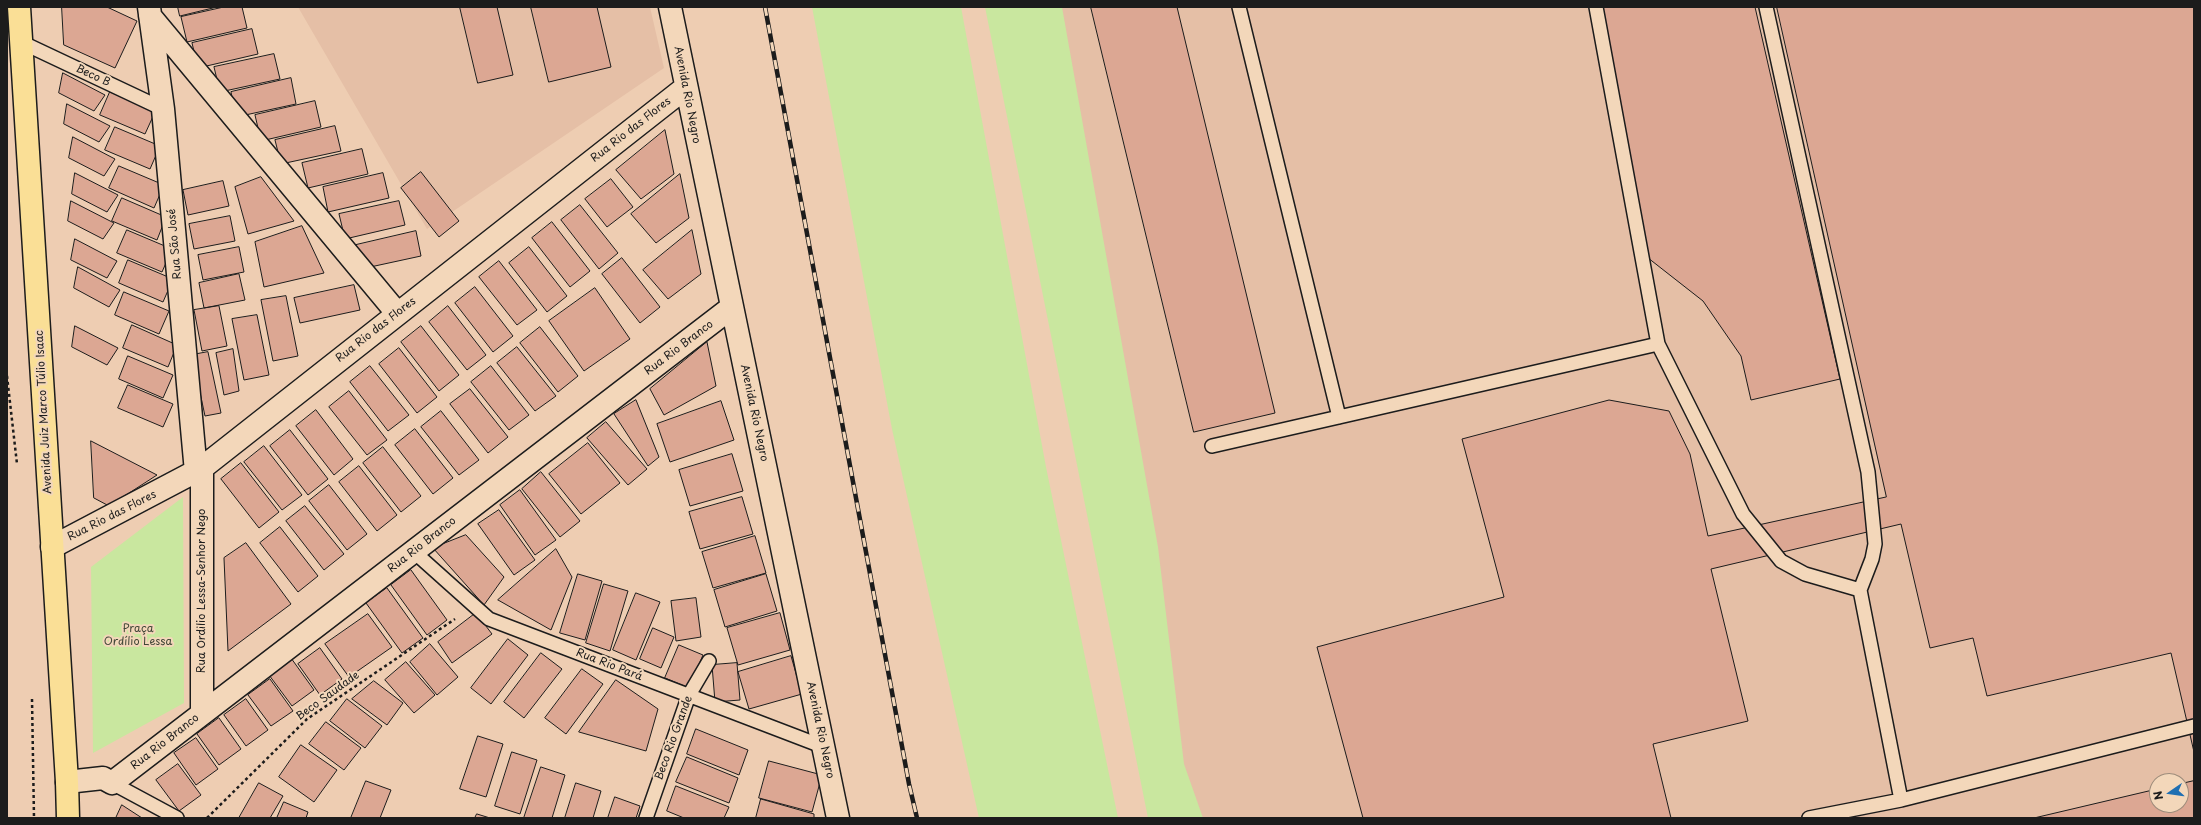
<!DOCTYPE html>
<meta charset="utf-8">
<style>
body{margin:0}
#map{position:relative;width:2201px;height:825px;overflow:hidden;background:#eecdb2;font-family:"Playpen Sans",sans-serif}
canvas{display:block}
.frame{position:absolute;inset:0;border:8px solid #1c1c1c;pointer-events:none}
.north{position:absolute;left:2149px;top:773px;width:40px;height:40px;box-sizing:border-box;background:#f3d7ba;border:1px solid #9d8c7b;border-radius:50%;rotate:257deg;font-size:11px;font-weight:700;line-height:16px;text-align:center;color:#1c1c1c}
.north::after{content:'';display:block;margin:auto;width:14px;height:18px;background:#1f6fb2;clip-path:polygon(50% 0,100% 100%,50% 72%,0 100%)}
</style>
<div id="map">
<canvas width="2201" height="825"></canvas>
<div class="frame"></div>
<div class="north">N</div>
</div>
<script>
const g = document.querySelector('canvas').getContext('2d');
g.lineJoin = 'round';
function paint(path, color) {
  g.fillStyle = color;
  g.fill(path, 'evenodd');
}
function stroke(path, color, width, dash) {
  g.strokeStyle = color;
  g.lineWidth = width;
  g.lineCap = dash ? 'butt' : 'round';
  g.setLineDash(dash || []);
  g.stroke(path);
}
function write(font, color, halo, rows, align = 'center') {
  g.font = font + ' "Playpen Sans",sans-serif';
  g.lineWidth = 4;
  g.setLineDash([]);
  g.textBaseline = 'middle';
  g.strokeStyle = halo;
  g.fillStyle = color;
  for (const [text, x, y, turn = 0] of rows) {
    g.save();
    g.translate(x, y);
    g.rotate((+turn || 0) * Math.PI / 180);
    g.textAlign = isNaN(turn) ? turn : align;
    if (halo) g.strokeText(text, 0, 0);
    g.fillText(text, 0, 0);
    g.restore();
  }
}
paint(new Path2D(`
 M 298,7 L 650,7 L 664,68 L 427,229 Z
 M 1044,7 L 2194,7 L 2194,818 L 1177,818 ZM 2157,781 L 2181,781 L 2181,805 L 2157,805 Z`), '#e5bfa6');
paint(new Path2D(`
 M 812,7 L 961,7 L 1046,467 L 1118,818 L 979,818 L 892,429 Z
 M 985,7 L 1062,7 L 1158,547 L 1184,764 L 1203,818 L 1148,818 Z
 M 183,497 L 184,703 L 93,753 L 91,567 Z`), '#c9e79f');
const building = new Path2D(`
 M 62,7 L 107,7 L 137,21 L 115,68 L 64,45 Z
 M 178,7 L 217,7 L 180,16 Z
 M 224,7 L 242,7 L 247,28 L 187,42 L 181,17 Z
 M 460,7 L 497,7 L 513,75 L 478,83 Z
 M 531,7 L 597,7 L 611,67 L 549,82 Z
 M 1091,7 L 1177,7 L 1275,413 L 1194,432 Z
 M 1590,7 L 1755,7 L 1840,379 L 1751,400 L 1741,356 L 1703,301 L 1643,254 Z
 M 1777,7 L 2194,7 L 2194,752 L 2171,653 L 1987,696 L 1973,638 L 1930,648 L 1901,524 L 1711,569 L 1748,721 L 1653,744 L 1671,818 L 1363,818 L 1317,647 L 1504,597 L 1462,439 L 1609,400 L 1669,411 L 1690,454 L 1708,536 L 1886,497 Z
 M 252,29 L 258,54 L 198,68 L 192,43 Z
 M 274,54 L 280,79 L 220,92 L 214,67 Z
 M 63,73 L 105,95 L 94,111 L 59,93 Z
 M 291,78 L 296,104 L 236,117 L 231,92 Z
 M 110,92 L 155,112 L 145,134 L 100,115 Z
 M 315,101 L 321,127 L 261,141 L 255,115 Z
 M 67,104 L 110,126 L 99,142 L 64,124 Z
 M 335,126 L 341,151 L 281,164 L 275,140 Z
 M 115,127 L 160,146 L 150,169 L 105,150 Z
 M 665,130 L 674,174 L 641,199 L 616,170 Z
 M 73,137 L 115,159 L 104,176 L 69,158 Z
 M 362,149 L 368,174 L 308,188 L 302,163 Z
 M 119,166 L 164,185 L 154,208 L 109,188 Z
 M 421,172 L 459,221 L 439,237 L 401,188 Z
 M 75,173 L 118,195 L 107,212 L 72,194 Z
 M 383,173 L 389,198 L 328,212 L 323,187 Z
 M 680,174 L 689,218 L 656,243 L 631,214 Z
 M 261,177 L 294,221 L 248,234 L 235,187 Z
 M 611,179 L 633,207 L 607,227 L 585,199 Z
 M 223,181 L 229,206 L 188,215 L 183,190 Z
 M 122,198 L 166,217 L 157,240 L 112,221 Z
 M 71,201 L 114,223 L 103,239 L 68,221 Z
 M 399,201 L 405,225 L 345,239 L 339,214 Z
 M 580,205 L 618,253 L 599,269 L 561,220 Z
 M 230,216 L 235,241 L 194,249 L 189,224 Z
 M 552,222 L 590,271 L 570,287 L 532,238 Z
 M 302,226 L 324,273 L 264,287 L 255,242 Z
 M 127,230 L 172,249 L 162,272 L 117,253 Z
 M 692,230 L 701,274 L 668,299 L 643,270 Z
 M 416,231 L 421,256 L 361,269 L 356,245 Z
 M 75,239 L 117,261 L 107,278 L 71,260 Z
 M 239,247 L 244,272 L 203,280 L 198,255 Z
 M 529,247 L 567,296 L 547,312 L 509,263 Z
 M 622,258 L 660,307 L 640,323 L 602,274 Z
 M 128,260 L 173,279 L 163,302 L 119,283 Z
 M 499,261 L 537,310 L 517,325 L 479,277 Z
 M 78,267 L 120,290 L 109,307 L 74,288 Z
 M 239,274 L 245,300 L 204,308 L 199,283 Z
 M 354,285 L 360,310 L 300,323 L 294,298 Z
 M 475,287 L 513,336 L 493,352 L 455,303 Z
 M 595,288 L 630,339 L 584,371 L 549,321 Z
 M 124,292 L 169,311 L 159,334 L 115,315 Z
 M 286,296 L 298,356 L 273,361 L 261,300 Z
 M 219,306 L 227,346 L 202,351 L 194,310 Z
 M 448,306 L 486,355 L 467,370 L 429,322 Z
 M 257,315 L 269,375 L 244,380 L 232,319 Z
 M 132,325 L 177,345 L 168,367 L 123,348 Z
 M 75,326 L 118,348 L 107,365 L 72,347 Z
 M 421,326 L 459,375 L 439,391 L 401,342 Z
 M 540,327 L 578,376 L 558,392 L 520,343 Z
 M 707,342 L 716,386 L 664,415 L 650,389 Z
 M 517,347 L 556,396 L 535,411 L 497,363 Z
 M 399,348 L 437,397 L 417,413 L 379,364 Z
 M 233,349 L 239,391 L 224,395 L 216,353 Z
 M 208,352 L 221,413 L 205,416 L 192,355 Z
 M 128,356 L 173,375 L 163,398 L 119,379 Z
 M 370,366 L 409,415 L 388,431 L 350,382 Z
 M 491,366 L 529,415 L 509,430 L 471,382 Z
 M 128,385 L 173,404 L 163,427 L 118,408 Z
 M 470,389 L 508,437 L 488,453 L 450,404 Z
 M 349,391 L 387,440 L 367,455 L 329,407 Z
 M 636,400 L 659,457 L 648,466 L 614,414 Z
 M 721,401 L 734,440 L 670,462 L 657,424 Z
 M 316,410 L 353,459 L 334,475 L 296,426 Z
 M 441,411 L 479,460 L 459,475 L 421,427 Z
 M 606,422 L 647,469 L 628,485 L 587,438 Z
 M 415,429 L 453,478 L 433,494 L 395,445 Z
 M 290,430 L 328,479 L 308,495 L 270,446 Z
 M 91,441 L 157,475 L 109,506 L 94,498 Z
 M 588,443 L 620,483 L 581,514 L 549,474 Z
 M 264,446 L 302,495 L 282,510 L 244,462 Z
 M 383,447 L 421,496 L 401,512 L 363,463 Z
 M 732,454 L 743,491 L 690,506 L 679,470 Z
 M 241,463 L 279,512 L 259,528 L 221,479 Z
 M 359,466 L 397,515 L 377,531 L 339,482 Z
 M 541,472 L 580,521 L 560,537 L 522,489 Z
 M 329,485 L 367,534 L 347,550 L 309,501 Z
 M 520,490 L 556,540 L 535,555 L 500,505 Z
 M 742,497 L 753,534 L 700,549 L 689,512 Z
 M 305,506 L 344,554 L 324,570 L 286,521 Z
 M 499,510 L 535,560 L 514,575 L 478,524 Z
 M 280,527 L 318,576 L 298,592 L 260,543 Z
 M 466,535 L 504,577 L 484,605 L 433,548 Z
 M 755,536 L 766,573 L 713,588 L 702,552 Z
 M 246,543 L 291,604 L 228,651 L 224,558 Z
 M 556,549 L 572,577 L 551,630 L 498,600 Z
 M 411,570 L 447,620 L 427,635 L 391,585 Z
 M 578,574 L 602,581 L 585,640 L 560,633 Z
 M 766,574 L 777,611 L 725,627 L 714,590 Z
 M 604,584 L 628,591 L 610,651 L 586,643 Z
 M 387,588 L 423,638 L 402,653 L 366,603 Z
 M 636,593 L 660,602 L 636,660 L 613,650 Z
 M 696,598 L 701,637 L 676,641 L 671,601 Z
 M 476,613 L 492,634 L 452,663 L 438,642 Z
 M 780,613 L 790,650 L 738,665 L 727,628 Z
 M 368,614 L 392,647 L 349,677 L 325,644 Z
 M 653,628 L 674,637 L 661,668 L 640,659 Z
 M 508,639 L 528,655 L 491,704 L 471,688 Z
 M 430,644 L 458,677 L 437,695 L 410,662 Z
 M 679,645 L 703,655 L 689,688 L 665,678 Z
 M 320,648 L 342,679 L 320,695 L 298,664 Z
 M 541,653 L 562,669 L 524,718 L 504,702 Z
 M 791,656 L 802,694 L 749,709 L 738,672 Z
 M 291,658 L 314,690 L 292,706 L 269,675 Z
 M 406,662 L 435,695 L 414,713 L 385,680 Z
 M 737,663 L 740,700 L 715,702 L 712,665 Z
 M 582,669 L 603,684 L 566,734 L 545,718 Z
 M 270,679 L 293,711 L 271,726 L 248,695 Z
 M 616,680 L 658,709 L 646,751 L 579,732 Z
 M 374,681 L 403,703 L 387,725 L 352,699 Z
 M 246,699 L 268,730 L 246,746 L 224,715 Z
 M 347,699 L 382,726 L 365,748 L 330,721 Z
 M 219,718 L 241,749 L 219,765 L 197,734 Z
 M 326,722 L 361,748 L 344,770 L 309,744 Z
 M 696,729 L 748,750 L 739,775 L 687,754 Z
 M 478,736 L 503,744 L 486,797 L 460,789 Z
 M 196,738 L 218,769 L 196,785 L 174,753 Z
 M 301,745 L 337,770 L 314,802 L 279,777 Z
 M 512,752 L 537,760 L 520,814 L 495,806 Z
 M 687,757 L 738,778 L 729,803 L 676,782 Z
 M 769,761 L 822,775 L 812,812 L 759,798 Z
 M 178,764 L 201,795 L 179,811 L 156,780 Z
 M 541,767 L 565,775 L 552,818 L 524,818 Z
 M 366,781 L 391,790 L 380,818 L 351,818 Z
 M 2194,781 L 2194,818 L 2034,818 L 2157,789 L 2157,805 L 2181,805 L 2181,784 Z
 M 259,783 L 283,796 L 270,818 L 239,818 Z
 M 576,783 L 601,791 L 593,818 L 565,818 Z
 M 676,786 L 729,807 L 724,818 L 684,818 L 667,811 Z
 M 615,797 L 640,806 L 636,818 L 608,818 Z
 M 761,799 L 814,814 L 814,818 L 756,818 Z
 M 284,802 L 308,812 L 306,818 L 277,818 Z
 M 122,805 L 142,818 L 116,818 Z
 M 477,814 L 490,818 L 475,818 Z`);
paint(building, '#dca793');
stroke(building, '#1c1c1c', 1);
const service = new Path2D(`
 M 1239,7 L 1339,417
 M 1596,7 L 1658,344 L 1743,514 L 1781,561 L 1805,574 L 1860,590
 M 1766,7 L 1868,472 L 1875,544 L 1872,559 L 1860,590 L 1901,800
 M 23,43 L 163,109
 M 1212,446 L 1658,344
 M 413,551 L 489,619 L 824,747
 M 112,783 L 177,818
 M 646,818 L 689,695 L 709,661
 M 1809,818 L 1901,800 L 2194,726`);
const minor = new Path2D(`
 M 149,7 L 163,109 L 196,472
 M 670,7 L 838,818
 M 150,16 L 397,313
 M 202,468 L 202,713
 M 52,547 L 202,468 L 685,88
 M 67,782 L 103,778 L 112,783 L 732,307`);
const primary = new Path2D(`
 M 19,7 L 67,782 L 68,818`);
stroke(service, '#1c1c1c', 16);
stroke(minor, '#1c1c1c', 25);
stroke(primary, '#1c1c1c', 25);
stroke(new Path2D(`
 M 7,376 L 17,464
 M 32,699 L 34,818
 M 207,818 L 307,719 L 455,619`), '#1c1c1c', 2.5, [3, 3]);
stroke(service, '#f3d7ba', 13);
stroke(minor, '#f3d7ba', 22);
stroke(primary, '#fadf96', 22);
const rail = new Path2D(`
 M 765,7 L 909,784 L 917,818`);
stroke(rail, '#1c1c1c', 4.5);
stroke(rail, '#f3d7ba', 3, [9]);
write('11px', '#1c1c1c', '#f3d7ba', [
 ["Beco B",93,76,25],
 ["Avenida Rio Negro",687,95,79],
 ["Rua Rio das Flores",631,130,-38],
 ["Rua São José",175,244,-95],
 ["Rua Rio das Flores",376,330,-38],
 ["Rua Rio Branco",679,348,-37],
 ["Avenida Juiz Marco Túlio Isaac",44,412,-93],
 ["Avenida Rio Negro",754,413,78],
 ["Rua Rio das Flores",112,516,-27],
 ["Rua Rio Branco",422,545,-38],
 ["Rua Ordilio Lessa-Senhor Nego",202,591,-90],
 ["Rua Rio Pará",609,665,21],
 ["Beco Saudade",328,696,-36],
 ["Avenida Rio Negro",820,730,78],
 ["Beco Rio Grande",674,738,-70],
 ["Rua Rio Branco",165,742,-38]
]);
write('11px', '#3f4536', '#f3d7ba', [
 ["Praça",138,629],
 ["Ordílio Lessa",138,642]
]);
</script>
